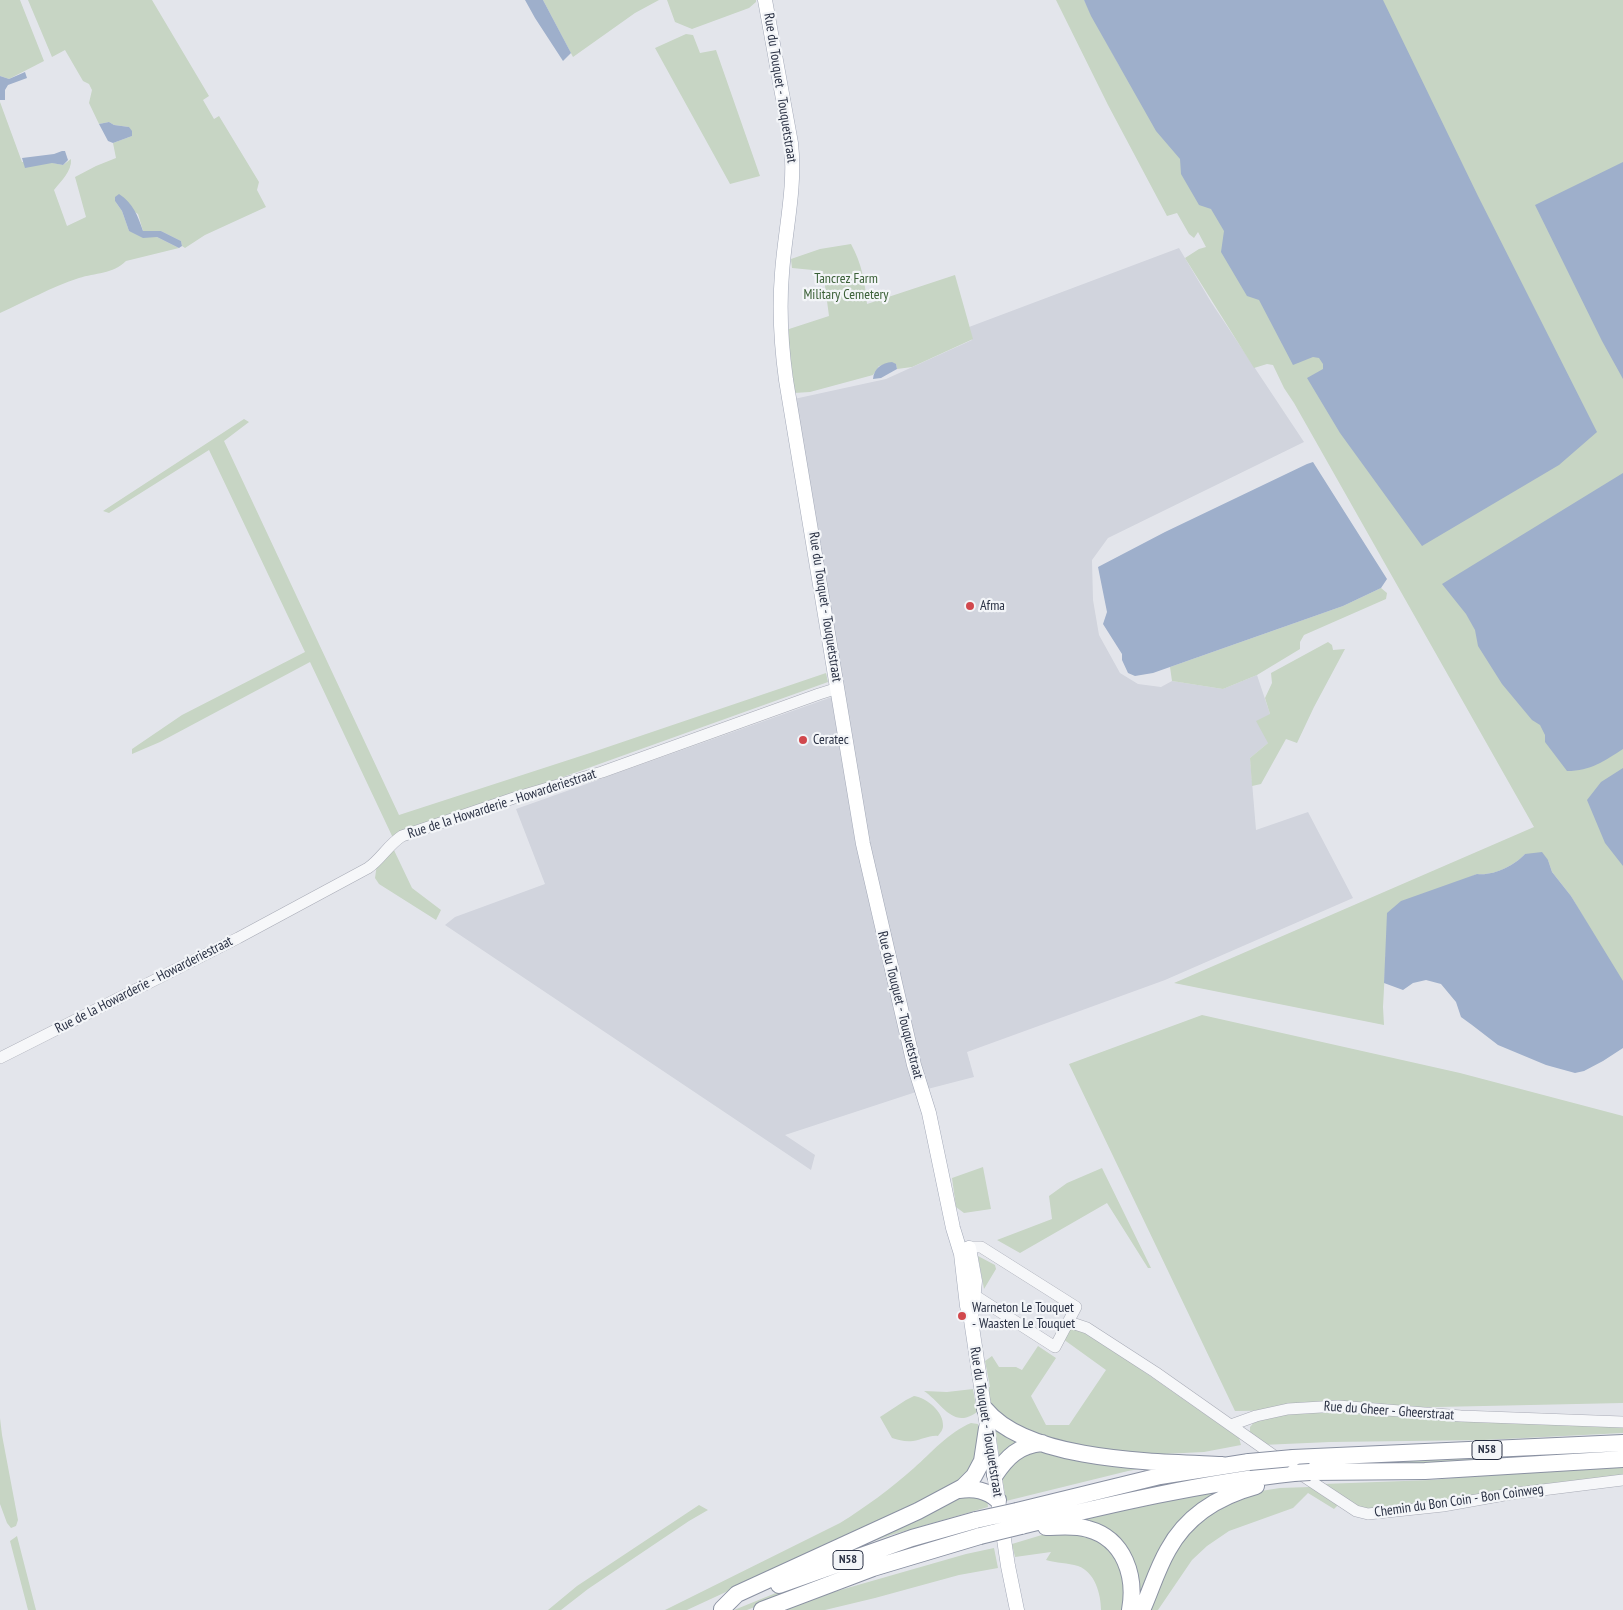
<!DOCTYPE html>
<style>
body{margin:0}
canvas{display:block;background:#e3e5eb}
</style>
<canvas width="1623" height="1610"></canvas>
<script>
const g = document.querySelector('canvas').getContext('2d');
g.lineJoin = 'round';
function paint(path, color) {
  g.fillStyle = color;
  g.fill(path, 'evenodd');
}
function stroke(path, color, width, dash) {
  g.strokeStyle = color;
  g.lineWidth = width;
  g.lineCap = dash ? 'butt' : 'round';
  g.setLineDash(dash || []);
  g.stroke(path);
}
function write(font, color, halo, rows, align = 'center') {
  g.font = font + ' "PT Sans Narrow",sans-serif';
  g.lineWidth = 4.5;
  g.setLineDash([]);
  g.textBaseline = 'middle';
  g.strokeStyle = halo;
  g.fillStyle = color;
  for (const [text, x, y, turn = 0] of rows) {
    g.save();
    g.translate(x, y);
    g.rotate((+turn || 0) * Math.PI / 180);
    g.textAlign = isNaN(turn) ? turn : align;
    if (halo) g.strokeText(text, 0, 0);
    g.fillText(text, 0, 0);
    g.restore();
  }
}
paint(new Path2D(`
 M 1179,248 L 1211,302 L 1304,442 L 1108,538 L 1092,560 L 1093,600 L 1099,635 L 1120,673 L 1138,684 L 1161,687 L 1172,681 L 1223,689 L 1257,675 L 1270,714 L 1268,743 L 1250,758 L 1256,830 L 1308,812 L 1353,898 L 1165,980 L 967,1052 L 974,1077 L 916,1092 L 785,1135 L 815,1155 L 811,1170 L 445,925 L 455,917 L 545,884 L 516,809 L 843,693 L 794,399 L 886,379 L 972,340 L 969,327 Z`), '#d1d4dd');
paint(new Path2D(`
 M 0,0 L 20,0 L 44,61 L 9,79 L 0,76 Z
 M 28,0 L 152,0 L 209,96 L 203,100 L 214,119 L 219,116 L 259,182 L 257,190 L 266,207 L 205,235 L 185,248 L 182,246 L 181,241 L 161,231 L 143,231 L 138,214 L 115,201 L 122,211 L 129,231 L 157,237 L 179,248 L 126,261 C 113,274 95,273 79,278 C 52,287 26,301 0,313 L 0,102 L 22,162 L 53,163 L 63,165 L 71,159 C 72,171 61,181 54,190 L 67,226 L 86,217 L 75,177 L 96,166 L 116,158 L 113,143 L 132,136 L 129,127 L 114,125 L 109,122 L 99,124 L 89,103 L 92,90 L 89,84 L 83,81 L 65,50 L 52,57 Z
 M 543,0 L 659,0 L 635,13 L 573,57 Z
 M 667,0 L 756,0 L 756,2 L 749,8 L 692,29 L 675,22 Z
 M 1056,0 L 1084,0 L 1121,69 L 1089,0 L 1623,0 L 1623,985 L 1571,896 L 1552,872 L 1548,860 L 1525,854 C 1514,866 1493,876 1477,874 L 1388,913 L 1383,1007 L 1384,1025 L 1174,983 L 1534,827 L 1294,403 L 1284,388 L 1273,365 L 1267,364 L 1254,368 L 1185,258 L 1199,249 L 1206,247 L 1198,232 L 1194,238 L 1189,234 L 1177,213 L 1167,216 L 1108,105 Z
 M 686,34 L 693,35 L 700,53 L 716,50 L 760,176 L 730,184 L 655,48 Z
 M 851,244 C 862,264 865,282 867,304 L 955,275 L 973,339 L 912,367 L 897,369 L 896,364 L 879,366 L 873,375 L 810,392 L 794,393 L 786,330 L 829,316 L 823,271 L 792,268 L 791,259 L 820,249 Z
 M 244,419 L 249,422 L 224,441 L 399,815 L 590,753 L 826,673 L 828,682 L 393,838 L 310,662 L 160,742 L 132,754 L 132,749 L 182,715 L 305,652 L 209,450 L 109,513 L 103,511 Z
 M 1381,588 L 1387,593 L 1386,599 L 1304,635 L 1300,642 L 1300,649 L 1257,675 L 1223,689 L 1172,681 L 1170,667 L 1343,606 Z
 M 1328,642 L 1332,645 L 1333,650 L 1345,649 L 1314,707 L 1297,743 L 1286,739 L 1261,784 L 1252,786 L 1250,758 L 1268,743 L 1256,721 L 1270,714 L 1265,698 L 1272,683 L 1271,673 Z
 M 392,846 L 412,888 L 441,910 L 436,920 L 379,884 L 375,878 L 377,864 Z
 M 1202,1015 L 1460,1073 L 1623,1116 L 1623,1403 L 1344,1409 L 1623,1424 L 1623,1433 L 1484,1440 L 1330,1442 L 1262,1445 L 1250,1434 L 1250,1427 L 1256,1420 L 1300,1410 L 1235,1411 L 1069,1064 Z
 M 983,1167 L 991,1209 L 964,1213 L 956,1207 L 952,1178 Z
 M 1102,1168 L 1151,1268 L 1148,1268 L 1107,1203 L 1020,1253 L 997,1240 L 1052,1219 L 1049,1196 L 1067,1183 Z
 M 978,1256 L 995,1265 L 996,1269 L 984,1289 Z
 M 1070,1326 L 1083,1332 L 1133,1364 L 1239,1438 L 1241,1445 L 1204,1452 L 1141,1455 L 1114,1453 L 1041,1437 L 992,1411 L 988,1387 L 990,1387 L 985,1361 L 992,1356 L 999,1367 L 1016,1367 L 1022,1370 L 1038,1346 L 1056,1358 L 1031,1396 L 1046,1425 L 1069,1425 L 1106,1370 L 1063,1339 Z
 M 973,1389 L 977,1412 C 953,1430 942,1403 924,1391 L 947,1392 Z
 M 914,1396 C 927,1398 944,1412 943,1426 C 943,1430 940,1433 938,1436 C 929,1435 922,1440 913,1441 C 905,1442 899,1440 892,1438 L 880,1417 L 906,1400 Z
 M 0,1418 L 2,1435 L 18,1520 L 16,1526 L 11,1528 L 7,1523 L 0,1504 Z
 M 971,1423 L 978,1424 L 979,1436 L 977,1437 C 978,1457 971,1468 959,1484 L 687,1610 L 665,1610 L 840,1523 C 866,1507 890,1489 914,1468 C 931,1453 949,1432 971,1423 Z
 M 994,1425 L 1024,1441 L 1000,1460 Z
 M 1623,1447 L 1623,1454 L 1446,1463 L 1298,1466 Z
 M 1028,1448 L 1166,1464 L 1128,1471 L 1006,1501 L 1001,1470 Z
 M 1623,1467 L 1623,1476 L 1448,1502 L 1362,1510 L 1323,1484 L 1431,1480 L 1488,1475 Z
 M 1237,1487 L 1191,1514 L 1137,1610 L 1130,1563 L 1071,1521 L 1097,1514 Z
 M 1310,1487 L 1338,1505 L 1334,1509 L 1308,1493 L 1293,1508 L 1229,1531 L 1207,1546 L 1192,1560 L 1158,1610 L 1147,1610 L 1175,1549 L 1198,1522 L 1248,1493 L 1280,1488 Z
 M 968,1493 L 987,1498 L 988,1507 L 891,1535 L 806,1565 Z
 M 699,1505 L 708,1510 L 689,1521 L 588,1589 L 561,1610 L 548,1610 L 577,1586 Z
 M 988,1522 L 990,1527 L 795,1591 L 747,1610 L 734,1610 L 808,1580 Z
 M 1070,1530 L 1107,1545 L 1124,1571 L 1124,1610 L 1101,1610 C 1101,1594 1095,1572 1078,1566 C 1068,1563 1056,1563 1046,1560 L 1051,1552 L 1015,1557 L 1012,1544 L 1055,1531 Z
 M 17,1536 L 36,1610 L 28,1610 L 10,1541 Z
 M 994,1548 L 998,1568 L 959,1575 L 875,1598 L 825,1610 L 785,1610 L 830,1593 L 966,1554 Z`), '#c7d5c4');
paint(new Path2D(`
 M 525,0 L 543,0 L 571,53 L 563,61 L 535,18 Z
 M 1084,0 L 1383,0 L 1478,196 L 1597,432 L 1559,465 L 1422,546 L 1340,433 L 1307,378 L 1323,369 L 1323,364 L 1319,358 L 1313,357 L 1293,365 L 1259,300 L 1247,296 L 1221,252 L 1224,231 L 1211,209 L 1199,205 L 1181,174 L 1180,159 L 1156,131 L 1091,16 Z
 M 25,72 L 27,78 L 8,85 L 5,90 L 5,100 L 0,100 L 0,76 L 9,79 Z
 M 109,122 L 114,125 L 129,127 L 132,131 L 132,136 L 113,143 L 108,141 L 99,124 Z
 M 62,151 L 65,151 L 68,160 L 63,165 L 52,163 L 25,168 L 22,158 L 54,154 Z
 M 1623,162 L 1623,379 L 1602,341 L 1535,205 Z
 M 119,194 C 133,203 138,216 143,231 L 161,231 L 181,241 L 182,246 L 179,248 L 157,237 L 143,238 L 129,231 L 122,211 L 115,201 L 115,197 Z
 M 892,362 L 896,364 L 897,369 L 881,378 L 873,379 C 874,368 882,363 892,362 Z
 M 1313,462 L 1387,579 L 1381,588 L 1343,606 L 1153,673 L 1135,676 L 1128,673 L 1122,660 L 1122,654 L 1103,624 L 1107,612 L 1098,567 L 1165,532 L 1307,464 Z
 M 1623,473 L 1623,749 C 1604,761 1591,771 1567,771 L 1545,742 L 1545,735 L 1540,725 L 1532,720 L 1502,684 L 1478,646 L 1475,630 L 1466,614 L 1442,584 Z
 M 1623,768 L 1623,866 L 1605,843 L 1587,800 L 1601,782 Z
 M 1542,852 L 1548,860 L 1552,872 L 1571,896 L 1623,981 L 1623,1048 L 1603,1061 L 1584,1071 L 1575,1073 L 1546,1065 L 1498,1045 L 1472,1025 L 1461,1017 L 1456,1002 L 1441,984 L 1426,980 L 1413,983 L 1403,990 L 1384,983 L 1387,913 L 1401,901 L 1477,874 C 1493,876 1514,866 1525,854 Z`), '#9eafcb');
const minor = new Path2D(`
 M 0,1058 L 238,938 L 368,868 C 381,859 388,845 402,836 L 514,798 L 602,772 L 819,694 L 838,688
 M 962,1253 L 969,1247 L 981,1247 L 1076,1307 L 1055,1347 L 974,1295
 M 1069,1322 L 1087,1328 L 1155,1372 L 1280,1460
 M 1231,1425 L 1256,1416 L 1288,1409 L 1338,1406 L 1461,1416 L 1623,1422
 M 1297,1472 L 1356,1511 L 1368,1514 L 1443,1506 L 1510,1494 L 1623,1480`);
const major = new Path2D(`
 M 765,0 L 791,143 C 796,187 785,230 782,273 C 779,309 781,344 786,380 L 863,844 L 914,1065 L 929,1113 L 953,1228 L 961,1254 L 967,1306 L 971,1320
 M 969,1248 L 975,1281 L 971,1320 L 1008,1566 L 1017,1610`);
const highway = new Path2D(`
 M 985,1409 C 1028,1462 1158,1462 1222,1465
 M 1293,1458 L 1623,1443
 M 1310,1472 L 1425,1471 L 1623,1459
 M 995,1475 C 1007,1457 1019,1445 1042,1443
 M 959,1490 C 975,1488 986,1490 998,1500
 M 1017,1511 L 1160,1476 L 1249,1462
 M 1021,1526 C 1112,1504 1202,1483 1294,1473
 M 1046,1527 C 1060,1527 1075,1525 1088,1529 C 1125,1539 1136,1577 1130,1610
 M 779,1585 L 912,1538 L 976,1520
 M 722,1609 L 737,1594 L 918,1511 L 963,1487 L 974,1476 L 982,1461 L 987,1428
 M 762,1610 L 873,1568 L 980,1536
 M 1142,1610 C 1151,1590 1157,1569 1168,1550 C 1187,1515 1219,1496 1256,1486`);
stroke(minor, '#a8abb6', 12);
stroke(major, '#a2a8b7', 15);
stroke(highway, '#8a91a2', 18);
stroke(minor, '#f6f7f9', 11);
stroke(major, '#fff', 14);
stroke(highway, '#fff', 16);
const highwayBridge = new Path2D(`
 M 1249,1462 L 1293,1458
 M 1294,1473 L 1310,1472
 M 976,1520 L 1017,1511
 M 980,1536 L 1021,1526`);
stroke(highwayBridge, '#8a91a2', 18, []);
stroke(highwayBridge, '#fff', 16);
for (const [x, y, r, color] of [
 [970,606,5,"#d1484d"],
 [803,740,5,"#d1484d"],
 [962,1316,5,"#d1484d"]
]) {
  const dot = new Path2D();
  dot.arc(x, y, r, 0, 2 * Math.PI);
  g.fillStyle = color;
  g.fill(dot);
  stroke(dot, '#f3f5f8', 2);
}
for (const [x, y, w] of [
 [1487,1450,30],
 [848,1560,30]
]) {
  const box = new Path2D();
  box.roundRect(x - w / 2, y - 9.5, w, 19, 4);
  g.fillStyle = '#f3f5f8';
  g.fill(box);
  stroke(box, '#2a3144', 1);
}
write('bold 12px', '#2a3144', null, [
 ["N58",1487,1450],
 ["N58",848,1560]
]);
write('14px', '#2a3144', '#f3f5f8', [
 ["Rue du Touquet - Touquetstraat",780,88,81],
 ["Rue du Touquet - Touquetstraat",825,607,81],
 ["Rue de la Howarderie - Howarderiestraat",502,804,-18],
 ["Rue de la Howarderie - Howarderiestraat",144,985,-27],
 ["Rue du Touquet - Touquetstraat",900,1005,76],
 ["Rue du Gheer - Gheerstraat",1389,1411,4],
 ["Rue du Touquet - Touquetstraat",986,1422,81],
 ["Chemin du Bon Coin - Bon Coinweg",1459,1501,-8]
]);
write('14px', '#3b6037', '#f3f5f8', [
 ["Tancrez Farm",846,279],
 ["Military Cemetery",846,295]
]);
write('14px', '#2a3144', '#f3f5f8', [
 ["Afma",980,606],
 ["Ceratec",813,740],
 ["Warneton Le Touquet",972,1308],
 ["- Waasten Le Touquet",972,1324]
], 'left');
</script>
